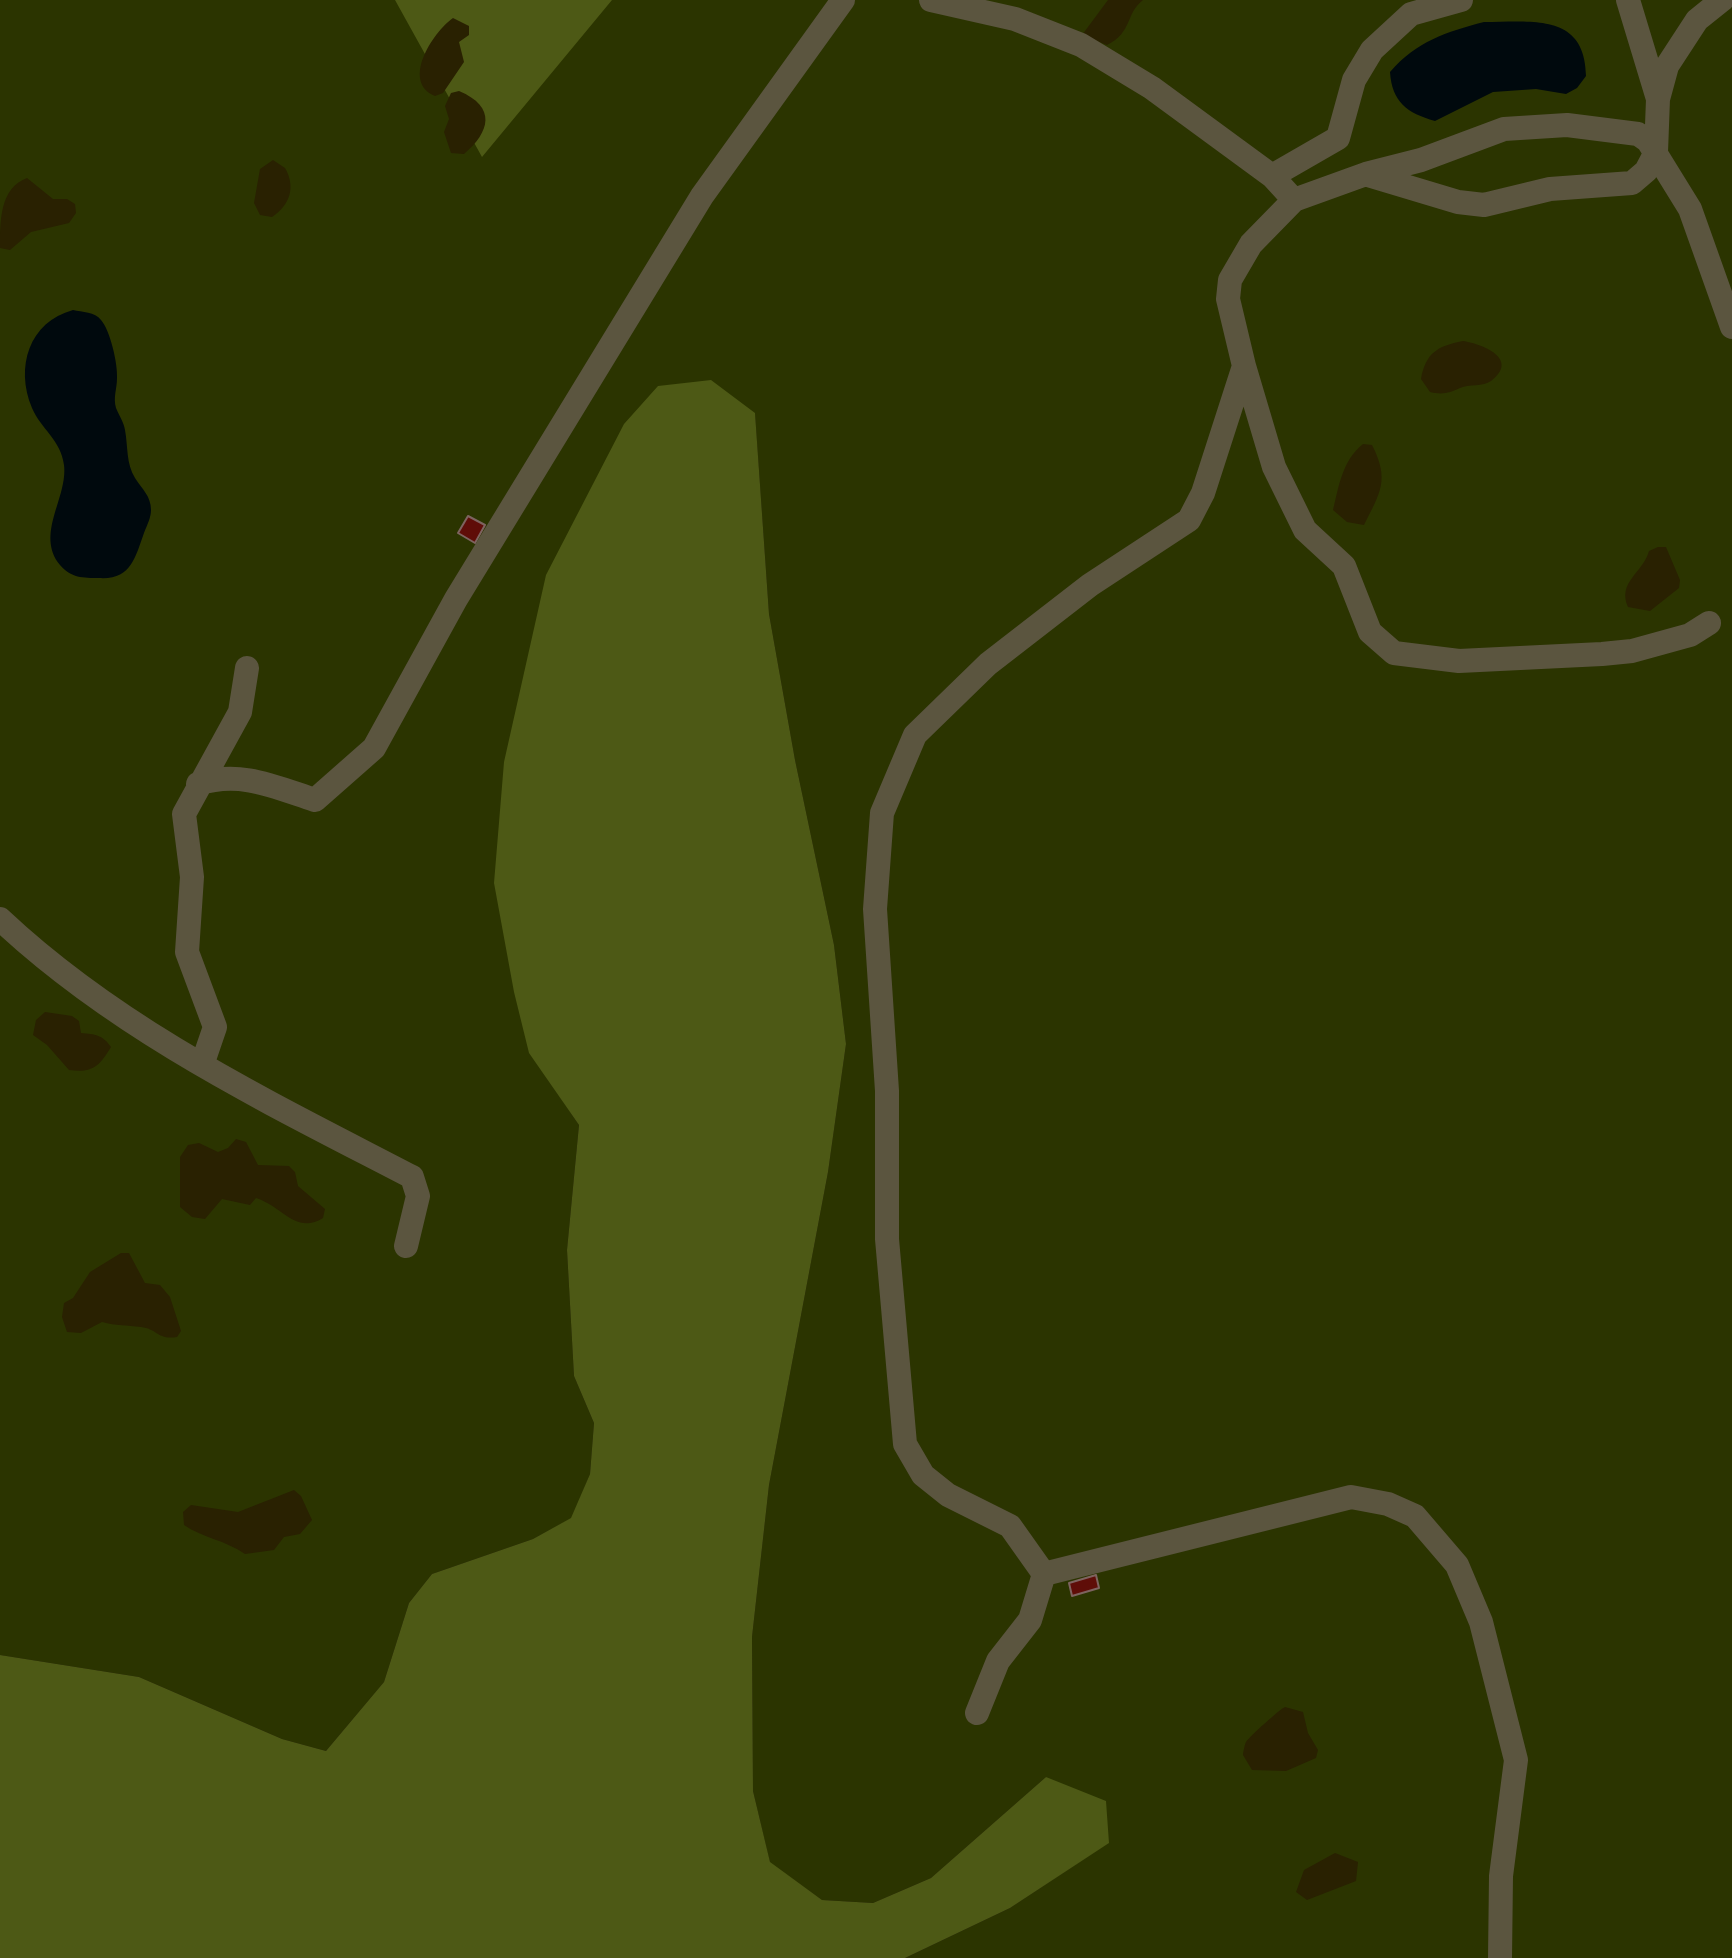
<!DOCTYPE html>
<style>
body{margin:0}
canvas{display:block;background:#201a07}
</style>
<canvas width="1732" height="1958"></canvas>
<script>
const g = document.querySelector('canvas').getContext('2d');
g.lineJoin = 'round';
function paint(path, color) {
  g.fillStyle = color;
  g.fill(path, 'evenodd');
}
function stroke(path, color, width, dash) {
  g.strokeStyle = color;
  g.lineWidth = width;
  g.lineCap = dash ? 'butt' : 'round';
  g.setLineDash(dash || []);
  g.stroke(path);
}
paint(new Path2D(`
 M 0,0 L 1732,0 L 1732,1958 L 905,1958 L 1010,1908 L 1108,1843 L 1046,1777 L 931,1878 L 873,1903 L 822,1900 L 770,1863 L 753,1791 L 752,1637 L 769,1485 L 828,1172 L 846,1044 L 834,945 L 795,760 L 769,614 L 755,414 L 530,1053 L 579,1125 L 567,1250 L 574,1376 L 594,1423 L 590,1474 L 572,1518 L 533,1539 L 432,1574 L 409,1603 L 384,1682 L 326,1751 L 282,1739 L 139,1677 L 0,1655 Z`), '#2b3400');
paint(new Path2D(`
 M 395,0 L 612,0 L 482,157 Z
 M 711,380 L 755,413 L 769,614 L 795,760 L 834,945 L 846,1044 L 828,1172 L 769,1485 L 752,1637 L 753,1791 L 770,1862 L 822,1900 L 873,1903 L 931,1878 L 1046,1777 L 1106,1801 L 1109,1843 L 1010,1908 L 905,1958 L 0,1958 L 0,1655 L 139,1677 L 282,1739 L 326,1751 L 384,1682 L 409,1603 L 432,1574 L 533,1539 L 571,1518 L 590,1474 L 594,1423 L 574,1376 L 567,1250 L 579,1125 L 529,1053 L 514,992 L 494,883 L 504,762 L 546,575 L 624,424 L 658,386 Z`), '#4d5915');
paint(new Path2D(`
 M 1108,0 L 1143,0 C 1125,14 1133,32 1107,45 L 1082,35 Z
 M 453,18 L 469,26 L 469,35 L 459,42 L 464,62 L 443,93 L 435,96 C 401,82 432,33 453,18 Z
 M 459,91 C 497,107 490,132 464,154 L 451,153 L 444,132 L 449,119 L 445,106 L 451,93 Z
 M 273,160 L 285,168 C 296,187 290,205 272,217 L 260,215 L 254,203 L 260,169 Z
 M 27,178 L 53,199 L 67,199 L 75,204 L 76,213 L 69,223 L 31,232 L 10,250 L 0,248 C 0,220 0,188 27,178 Z
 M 1463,341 C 1483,344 1520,359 1491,381 C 1483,387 1469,384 1460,388 C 1449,393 1443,395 1430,392 L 1421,379 C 1426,353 1437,346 1463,341 Z
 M 1363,444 L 1372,445 C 1390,480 1380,493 1364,525 L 1347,522 L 1333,510 C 1339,486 1342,461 1363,444 Z
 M 1658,547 L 1666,547 L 1680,580 L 1679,588 L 1650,611 L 1628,607 C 1617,582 1643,573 1649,551 Z
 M 45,1012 L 72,1016 L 79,1021 L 81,1033 C 95,1034 103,1035 111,1047 C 99,1067 92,1073 69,1070 L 47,1045 L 33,1035 L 36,1020 Z
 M 236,1139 L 246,1142 L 258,1165 L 289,1166 L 295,1172 L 298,1186 L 325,1209 L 323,1218 C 296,1235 282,1206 256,1198 L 250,1205 L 222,1199 L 205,1219 L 192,1217 L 180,1207 L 180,1157 L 188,1145 L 199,1143 L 218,1152 L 228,1148 Z
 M 121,1253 L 129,1253 L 145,1283 L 160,1285 L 170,1297 L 181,1331 L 177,1337 C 157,1340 158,1329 141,1327 C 127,1325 116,1326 102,1322 L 81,1333 L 67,1332 L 62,1317 L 64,1303 L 73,1298 L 90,1272 Z
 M 294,1490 L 301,1496 L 312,1520 L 300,1534 L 284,1537 L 274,1550 L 245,1554 C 225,1540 203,1538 184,1525 L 183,1512 L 191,1505 L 238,1512 Z
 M 1285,1707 L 1303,1712 L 1308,1733 L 1318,1750 L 1316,1758 L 1286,1771 L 1252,1770 L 1243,1755 C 1243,1753 1245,1743 1246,1742 C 1249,1737 1280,1709 1285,1707 Z
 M 1335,1853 L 1358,1862 L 1356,1881 L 1307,1900 L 1296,1892 L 1304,1870 Z`), '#292101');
paint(new Path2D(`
 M 1484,22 C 1533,22 1585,13 1586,76 L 1577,88 L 1566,94 L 1536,89 L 1493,92 L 1435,121 C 1407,113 1392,102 1390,72 C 1417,41 1446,32 1484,22 Z
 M 73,310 C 82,312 95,312 101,320 C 110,330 118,364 117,378 C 117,389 113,397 116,408 C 119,415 124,423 125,430 C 128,446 126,464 135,478 C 142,489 151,496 151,510 C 151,518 147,525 144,533 C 135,558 131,580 99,578 C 83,578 71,578 60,565 C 35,534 68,498 64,465 C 61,440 41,429 32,408 C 15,367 29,322 73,310 Z`), '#00090d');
const building = new Path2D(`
 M 468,516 L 485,525 L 475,543 L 458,533 Z
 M 1096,1575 L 1099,1588 L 1072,1596 L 1069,1583 Z`);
paint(building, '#5f0d08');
stroke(building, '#7d635f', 2);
stroke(new Path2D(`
 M 931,0 L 1015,19 L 1081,45 L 1152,88 L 1272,176 L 1294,200
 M 1628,0 L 1658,99
 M 1368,175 L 1458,202 L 1484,205 L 1550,189 L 1632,183 L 1646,171 L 1656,152 L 1658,99 L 1667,66 L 1697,20 L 1722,0
 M 1272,176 L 1338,138 L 1354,80 L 1372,50 L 1411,14 L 1461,0
 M 1244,366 L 1274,467 L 1305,530 L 1344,566 L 1370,632 L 1394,653 L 1459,661 L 1602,654 L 1632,651 L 1690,635 L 1709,623
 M 198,784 C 240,770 275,787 315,800 L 374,748 L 456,599 L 702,196 L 843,0
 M 0,919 C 119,1031 268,1102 412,1177 L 418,1196 L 406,1246
 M 202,1065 L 215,1027 L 187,952 L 192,877 L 184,814 L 240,712 L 247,668
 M 1044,1574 L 1010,1526 L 948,1495 L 923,1475 L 905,1444 L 887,1239 L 887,1091 L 875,909 L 882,813 L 915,735 L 988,664 L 1090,585 L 1189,520 L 1203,493 L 1244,366 L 1228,299 L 1230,280 L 1251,244 L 1294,200 L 1366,174 L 1421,160 L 1504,129 L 1567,125 L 1638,134 L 1648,141 L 1690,209 L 1732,327
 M 977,1713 L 998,1661 L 1030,1620 L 1044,1574 L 1351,1497 L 1388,1504 L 1415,1516 L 1457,1565 L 1481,1622 L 1516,1760 L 1501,1876 L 1500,1958`), '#5b553f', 24);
</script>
